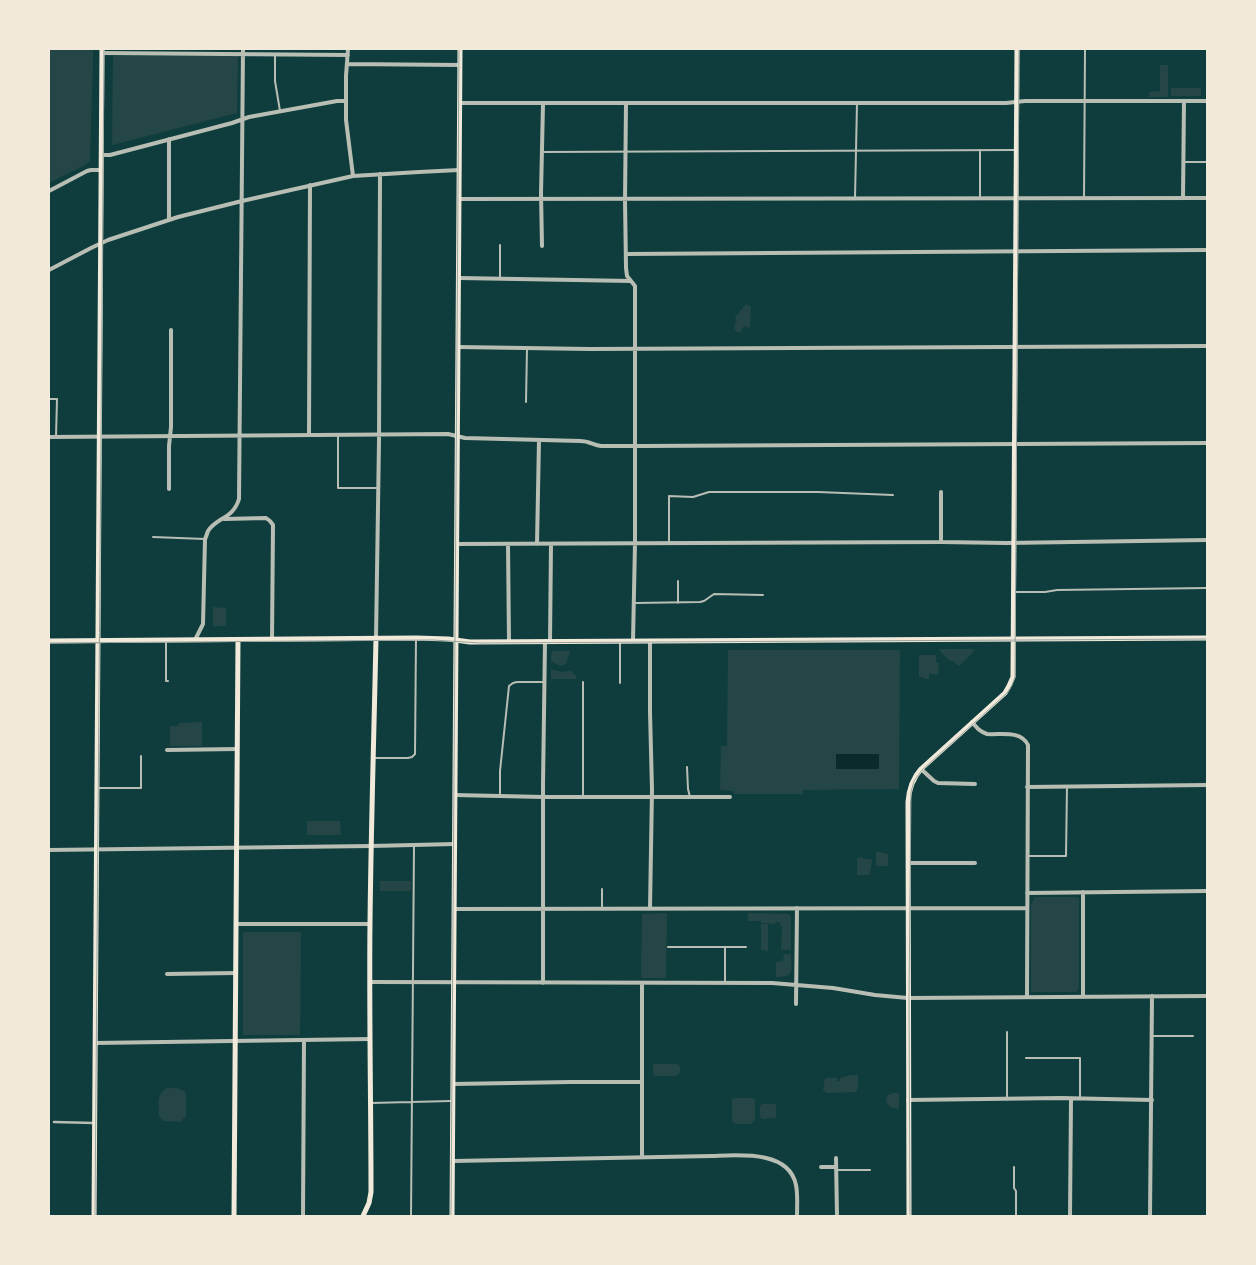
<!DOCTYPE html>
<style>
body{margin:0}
#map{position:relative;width:1256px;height:1265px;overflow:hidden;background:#0f3d3e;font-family:"Source Sans 3",sans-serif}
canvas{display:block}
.frame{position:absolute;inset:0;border:50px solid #f1e9da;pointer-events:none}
</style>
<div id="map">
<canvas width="1256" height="1265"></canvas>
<div class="frame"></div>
</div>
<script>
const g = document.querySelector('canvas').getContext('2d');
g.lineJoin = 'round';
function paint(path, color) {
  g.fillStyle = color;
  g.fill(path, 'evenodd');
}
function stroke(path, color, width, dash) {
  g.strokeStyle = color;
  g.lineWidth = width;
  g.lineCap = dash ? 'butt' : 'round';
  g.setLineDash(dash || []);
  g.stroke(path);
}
paint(new Path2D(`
 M 49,49 L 93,50 L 93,57 L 90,161 L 85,165 L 49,183 Z
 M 113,56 L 238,56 L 237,113 L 112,145 Z
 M 1160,65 L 1168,65 L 1168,97 L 1149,97 L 1149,92 L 1160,91 Z
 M 1171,88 L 1201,88 L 1201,96 L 1171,96 Z
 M 746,304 L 751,307 L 750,329 L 745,326 L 743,327 L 741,332 L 737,332 L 734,330 L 736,320 L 735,317 Z
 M 213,607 L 226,608 L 226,626 L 213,626 Z
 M 940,649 L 973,649 L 975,650 L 959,666 L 952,661 L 950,661 L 939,650 Z
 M 728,650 L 900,650 L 899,789 L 803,790 L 803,794 L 734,794 L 733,791 L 720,790 L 721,746 L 727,746 Z
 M 553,651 L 570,651 L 566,664 L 560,666 L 551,661 L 551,654 Z
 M 919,655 L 936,655 L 936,662 L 939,663 L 938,675 L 929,674 L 929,679 L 924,679 L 924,677 L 919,677 Z
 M 551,669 C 558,671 563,674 570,670 L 576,676 L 576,679 L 551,679 Z
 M 202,722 L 202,746 L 170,746 L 170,726 L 178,726 L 179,723 Z
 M 307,821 L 340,821 L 341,835 L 307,835 Z
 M 876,851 L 888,854 L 888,866 L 876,866 Z
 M 861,857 L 866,859 L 871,859 L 872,861 L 870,875 L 857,875 L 857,858 Z
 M 380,881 L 411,881 L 411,891 L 380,891 Z
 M 1035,897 L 1076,897 L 1078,898 L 1079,899 L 1079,988 L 1076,992 L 1031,992 L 1031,904 Z
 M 667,913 L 666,978 L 641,978 L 642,914 Z
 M 748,913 L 789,914 L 791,917 L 791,950 L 781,950 L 782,926 L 780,925 L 780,922 L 775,922 L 775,924 L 761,923 L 761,921 L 748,921 Z
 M 761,924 L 768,924 L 768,951 L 761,950 Z
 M 243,932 L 301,932 L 300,1035 L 244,1035 L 243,1034 Z
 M 784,954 L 791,954 C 791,970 796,977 776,977 L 776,962 L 783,961 Z
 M 653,1064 L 677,1064 L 680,1067 L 680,1072 L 676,1076 L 654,1076 Z
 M 851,1075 L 858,1075 L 858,1089 L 856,1092 L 827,1093 L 823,1090 L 825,1078 L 837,1078 L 837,1081 L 840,1081 L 840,1078 Z
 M 167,1088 C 174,1088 182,1087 186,1094 L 186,1116 L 180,1122 L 163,1121 L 159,1116 C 159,1106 156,1093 167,1088 Z
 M 893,1093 L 899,1093 L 899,1109 L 890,1107 L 886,1102 L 887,1095 Z
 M 733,1098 L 753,1098 L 755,1100 L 755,1120 L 751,1124 L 735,1124 L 732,1121 L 732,1100 Z
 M 762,1104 L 775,1104 L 776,1105 L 776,1117 L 775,1118 L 762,1119 L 760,1116 L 760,1106 Z`), '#244646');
paint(new Path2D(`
 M 836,754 L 879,754 L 879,769 L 836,769 Z`), '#0a2a2b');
stroke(new Path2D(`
 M 275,54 L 275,81 L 280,111
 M 542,152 L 1015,150
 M 1184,162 L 1207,162
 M 855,198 L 857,103
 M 1084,198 L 1085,49
 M 980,199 L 980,150
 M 500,277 L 500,245
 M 49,399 L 57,399 L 56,437
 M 526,402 L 527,348
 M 338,435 L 338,488 L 377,488
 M 153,537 L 205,539
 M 669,543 L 669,496 L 693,497 L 709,492 L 818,492 L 893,495
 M 678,581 L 678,603
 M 1016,592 L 1045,592 L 1057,590 L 1207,588
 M 635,603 L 700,602 L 704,601 L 714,594 L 763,595
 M 166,641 L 166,681 L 168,681
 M 620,683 L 620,643
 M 374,758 L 408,758 L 412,757 L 415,754 L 416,638
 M 687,767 L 688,789 L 690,797
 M 99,788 L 141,788 L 141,756
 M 500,796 L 500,771 L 509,686 L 513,683 L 517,682 L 545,682
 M 583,797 L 583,682
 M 1028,856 L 1066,856 L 1067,786
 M 602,889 L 602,908
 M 668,947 L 746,947
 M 725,982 L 725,947
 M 1152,1036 L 1193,1036
 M 1026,1058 L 1080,1058 L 1080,1097
 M 1007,1098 L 1007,1032
 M 371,1103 L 451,1101
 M 1014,1167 L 1014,1188 L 1016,1191 L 1016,1216
 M 836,1170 L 870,1170
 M 411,1216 L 414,846`), '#b8beb3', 2);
stroke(new Path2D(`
 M 54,1122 L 94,1123`), '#b8beb3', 2.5);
stroke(new Path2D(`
 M 348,49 L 346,76 L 346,120 L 353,176
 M 102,53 L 348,55
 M 347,64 L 460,65
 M 460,103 L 1006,103 L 1025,101 L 1207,101
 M 626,103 L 625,200 L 626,268 L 627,276 L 635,286 L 635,543 L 633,641
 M 101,155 L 110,155 L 232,123 L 249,117 L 337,101 L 345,101
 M 49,191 L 87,171 L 91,170 L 101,170
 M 1183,198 L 1184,101
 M 459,199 L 1207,198
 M 169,220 L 169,139
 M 542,246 L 541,193 L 543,104
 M 626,254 L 1207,250
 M 49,270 L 91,248 L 108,240 L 178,217 L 242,201 L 353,176 L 419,172 L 459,170
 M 459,278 L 631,281
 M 458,347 L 590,349 L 1207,346
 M 309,435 L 310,185
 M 49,437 L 448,434 L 465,438 L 581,441 C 588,441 594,445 601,446 L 641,446 L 1207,443
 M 169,489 L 169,446 L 171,427 L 171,330
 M 224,519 L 266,518 L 270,521 L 273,525 L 272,639
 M 941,542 L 941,492
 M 456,544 L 941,542 L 1006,543 L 1207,540
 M 508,544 L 509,641
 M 537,544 L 539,440
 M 376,638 L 379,441 L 380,174
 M 195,640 L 203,624 L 205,539 C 206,537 207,534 208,531 C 217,517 233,519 239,499 L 243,49
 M 550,641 L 551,544
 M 650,641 L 650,712 L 652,790 L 650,908
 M 972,722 C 977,728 980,732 987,734 C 1001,735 1021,730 1028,745 L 1027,997
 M 167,750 L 237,749
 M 921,769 L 934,781 L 938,783 L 975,784
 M 1027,787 L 1207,785
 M 455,795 L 544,797 L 730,797
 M 49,850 L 371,846 L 455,844
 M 908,863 L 975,863
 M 1027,893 L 1207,891
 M 454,909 L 1027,908
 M 236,924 L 370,924
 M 167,974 L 235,973
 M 370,982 L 772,983 L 833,988 L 875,995 L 908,998 L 1207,996
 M 543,983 L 543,785 L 545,641
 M 1083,997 L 1083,892
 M 796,1004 L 797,908
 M 95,1043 L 370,1039
 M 453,1084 L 571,1082 L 642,1082
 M 908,1100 L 1061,1098 L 1152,1100
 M 642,1157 L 642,983
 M 836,1158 L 837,1216
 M 453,1161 L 712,1156 C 739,1155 789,1150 796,1185 C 798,1195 797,1206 797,1216
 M 821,1167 L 836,1167
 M 303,1216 L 304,1040
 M 1070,1216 L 1071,1099
 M 1150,1216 L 1152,996`), '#b8beb3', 4);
stroke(new Path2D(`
 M 49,641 L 416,638 L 448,639 L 470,642 L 1207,638
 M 94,1216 L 102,49
 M 234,1216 L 238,640
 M 363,1216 L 369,1203 L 371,1192 C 371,1102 369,1012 370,923 C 371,828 374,733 376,638
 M 452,1216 L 460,49
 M 909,1216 L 908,802 C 909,789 912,779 921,769 L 1005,693 L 1009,686 L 1013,677 L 1017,49`), '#f1e9da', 5);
stroke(new Path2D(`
 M 49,643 L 433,640 L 480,643 L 1207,639
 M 95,1216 L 104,49
 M 451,1216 L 459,49
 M 910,1216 L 909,998 L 911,792 L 914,781 L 922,770 L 1007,693 L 1012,685 L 1015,677 L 1019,49`), '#97a49c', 1);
</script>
